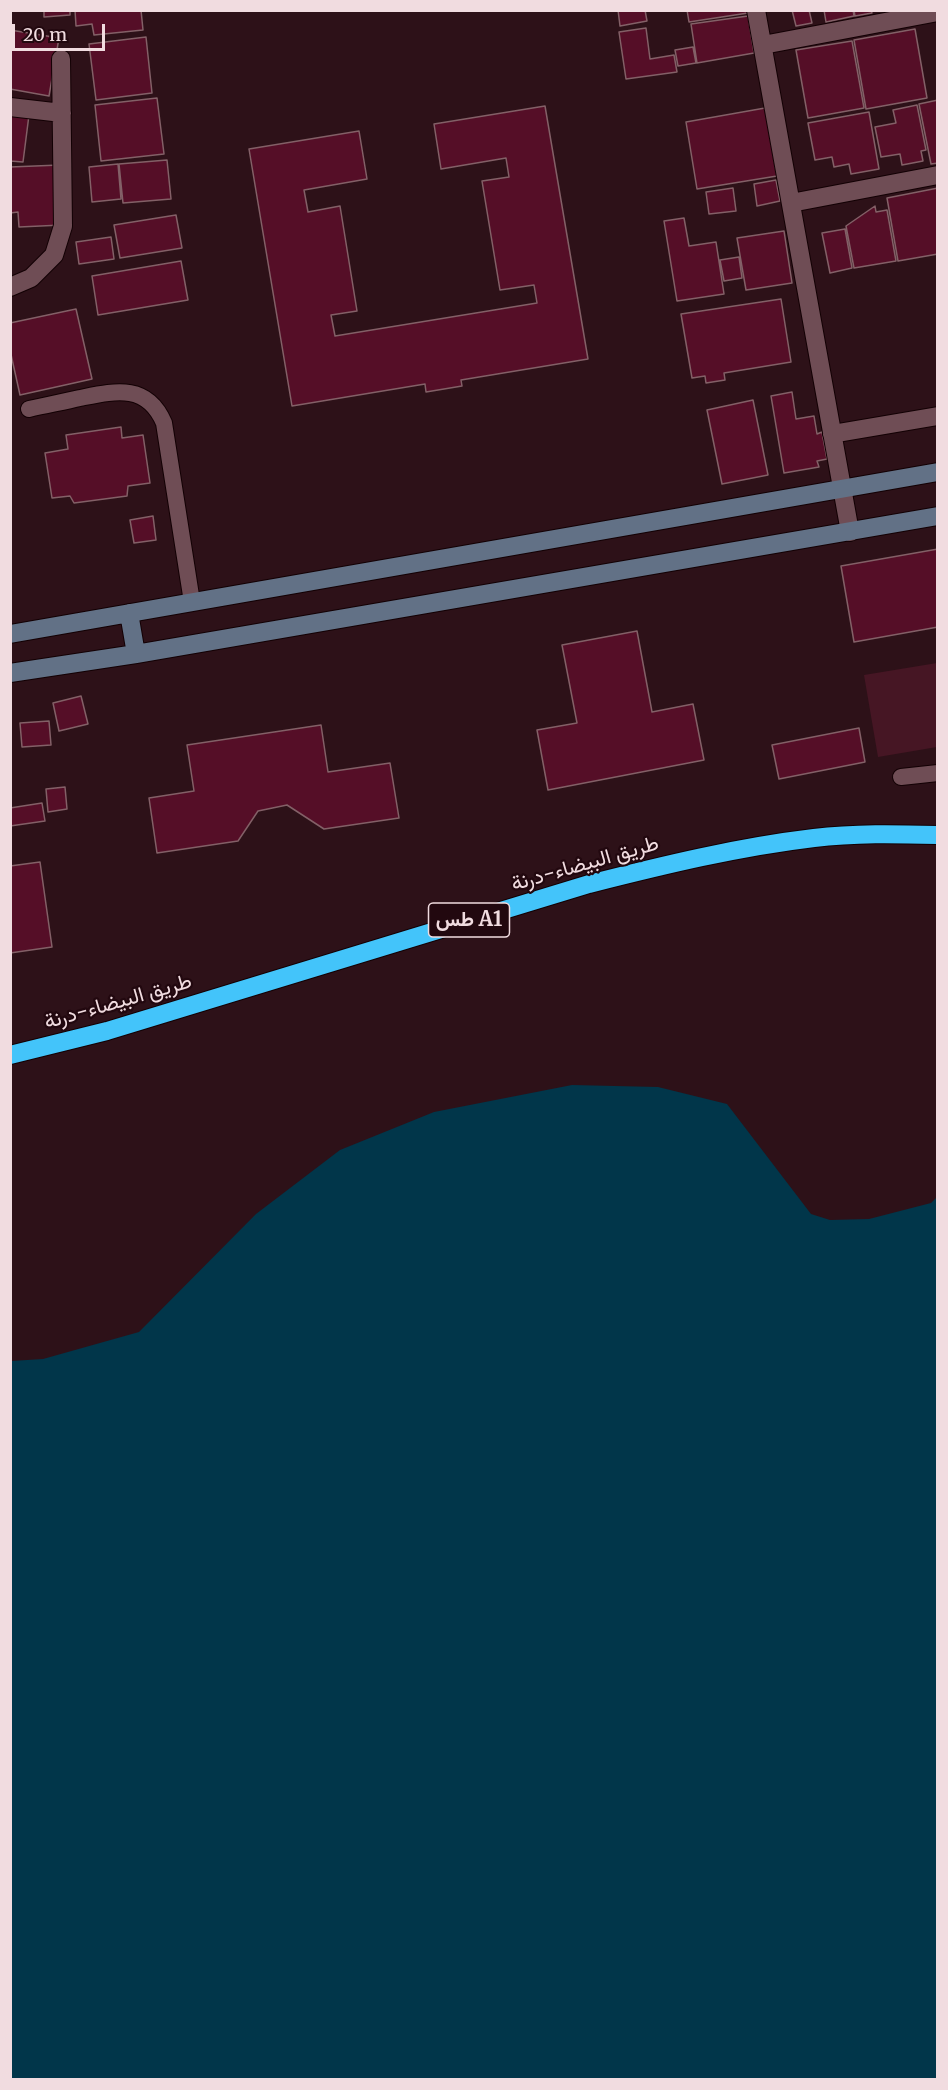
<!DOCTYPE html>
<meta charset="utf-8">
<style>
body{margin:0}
#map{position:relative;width:948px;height:2090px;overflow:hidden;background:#2d1118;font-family:Merriweather,serif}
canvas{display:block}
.frame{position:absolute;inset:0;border:12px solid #f1dce0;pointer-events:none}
.scale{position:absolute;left:12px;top:24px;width:93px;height:27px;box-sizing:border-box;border:3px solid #f1dce0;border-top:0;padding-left:8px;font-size:18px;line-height:21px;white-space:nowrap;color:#f1dce0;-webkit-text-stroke:4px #22080f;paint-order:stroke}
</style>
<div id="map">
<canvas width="948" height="2090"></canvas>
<div class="frame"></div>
<div class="scale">20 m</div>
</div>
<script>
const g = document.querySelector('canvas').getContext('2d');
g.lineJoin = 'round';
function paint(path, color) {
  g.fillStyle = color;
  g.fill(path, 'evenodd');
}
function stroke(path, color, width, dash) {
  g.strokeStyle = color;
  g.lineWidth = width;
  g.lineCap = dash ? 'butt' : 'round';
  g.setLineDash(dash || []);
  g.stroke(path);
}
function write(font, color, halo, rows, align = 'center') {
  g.font = font + ' Merriweather,Vazirmatn,serif';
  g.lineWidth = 4.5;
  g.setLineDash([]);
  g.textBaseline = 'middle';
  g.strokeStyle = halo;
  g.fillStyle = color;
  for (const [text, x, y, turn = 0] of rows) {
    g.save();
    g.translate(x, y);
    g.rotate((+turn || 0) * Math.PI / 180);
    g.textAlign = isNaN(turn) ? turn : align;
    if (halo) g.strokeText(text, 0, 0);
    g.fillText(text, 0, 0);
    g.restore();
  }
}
paint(new Path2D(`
 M 937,663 L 937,747 L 878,757 L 864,675 Z`), '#461624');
paint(new Path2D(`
 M 572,1085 L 658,1087 L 727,1104 L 811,1214 L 830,1220 L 869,1219 L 931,1203 L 937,1197 L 937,2079 L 11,2079 L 11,1361 L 43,1359 L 139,1332 L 256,1214 L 340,1150 L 434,1112 Z`), '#01364a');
const building = new Path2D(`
 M 44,10 L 70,10 L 70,15 L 44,17 Z
 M 75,10 L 141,10 L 143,30 L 94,35 L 92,24 L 76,26 Z
 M 618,10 L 645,10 L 647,21 L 620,26 Z
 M 687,10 L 748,10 L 748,13 L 689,22 Z
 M 792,10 L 809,10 L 812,23 L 796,26 Z
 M 824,10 L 853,10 L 854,16 L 826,22 Z
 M 854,10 L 871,10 L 872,13 L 855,16 Z
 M 748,16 L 754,53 L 697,63 L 691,24 Z
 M 646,28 L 650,59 L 674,55 L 677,72 L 626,79 L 619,32 Z
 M 915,29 L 927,98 L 866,109 L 854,40 Z
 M 10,30 L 59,38 L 49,96 L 10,89 Z
 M 146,37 L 152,93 L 96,100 L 89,44 Z
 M 852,41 L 864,108 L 808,118 L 796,50 Z
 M 693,47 L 696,63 L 678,66 L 675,50 Z
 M 157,98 L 164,154 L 101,161 L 95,105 Z
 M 938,100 L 938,163 L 931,164 L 919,104 Z
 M 917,105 L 926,150 L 921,151 L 923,161 L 902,165 L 900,154 L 881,157 L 875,127 L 896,123 L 893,110 Z
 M 545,106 L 588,359 L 461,380 L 462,386 L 426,392 L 425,384 L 292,406 L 249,149 L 359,131 L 367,179 L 304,190 L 308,212 L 340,206 L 357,311 L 331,315 L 335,336 L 537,303 L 534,285 L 500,290 L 482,181 L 509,177 L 506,158 L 441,169 L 434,124 Z
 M 765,108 L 777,176 L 697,189 L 686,122 Z
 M 869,112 L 879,169 L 851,174 L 849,164 L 834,167 L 832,157 L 815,160 L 808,123 Z
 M 10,113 L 29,115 L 23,162 L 10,161 Z
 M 167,160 L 171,199 L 123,203 L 119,164 Z
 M 118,164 L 121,199 L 92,202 L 89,167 Z
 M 60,165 L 62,225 L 19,227 L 18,212 L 10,213 L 10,167 Z
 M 776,180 L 780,201 L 757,206 L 754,184 Z
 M 733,188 L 736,211 L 709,214 L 706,192 Z
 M 938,188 L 938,254 L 898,261 L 887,198 Z
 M 875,206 L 876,212 L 887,210 L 896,261 L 854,268 L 846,226 Z
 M 176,215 L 182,248 L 120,258 L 114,225 Z
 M 684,218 L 689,246 L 716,242 L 724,294 L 677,301 L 664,221 Z
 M 845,229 L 852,268 L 830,273 L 822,233 Z
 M 784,231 L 792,283 L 746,290 L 737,238 Z
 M 111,237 L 114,259 L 79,264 L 76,242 Z
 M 739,257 L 742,278 L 724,281 L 720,260 Z
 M 181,261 L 188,300 L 98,315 L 92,276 Z
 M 781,299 L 791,362 L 724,373 L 725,380 L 706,383 L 705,376 L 692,378 L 681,314 Z
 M 76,309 L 92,379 L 20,395 L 10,350 L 10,323 Z
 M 792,392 L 796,419 L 814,416 L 817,434 L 822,432 L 827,459 L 817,461 L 819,467 L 784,473 L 771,396 Z
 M 753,400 L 768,475 L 722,484 L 707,410 Z
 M 121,427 L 122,438 L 143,435 L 150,483 L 128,486 L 127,496 L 74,503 L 70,496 L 52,498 L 45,453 L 68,449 L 66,435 Z
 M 153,516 L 156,540 L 134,543 L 130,520 Z
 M 938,549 L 938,627 L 854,642 L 841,566 Z
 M 637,631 L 652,712 L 693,704 L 704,760 L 548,790 L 537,730 L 577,723 L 562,645 Z
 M 81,696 L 88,724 L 59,731 L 53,703 Z
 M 49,721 L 51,745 L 22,747 L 20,723 Z
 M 321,725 L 328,772 L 390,763 L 399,818 L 324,829 L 287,805 L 258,811 L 238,841 L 157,853 L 149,798 L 194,791 L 187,745 Z
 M 859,728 L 865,762 L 779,779 L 772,745 Z
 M 65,787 L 67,809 L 48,812 L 46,789 Z
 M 42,803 L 45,821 L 10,826 L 10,808 Z
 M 40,862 L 52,947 L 10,953 L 10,866 Z`);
paint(building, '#550e27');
stroke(building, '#836067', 1.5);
const lane = new Path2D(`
 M 29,409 C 46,405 63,402 80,398 C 115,391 147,383 164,423 L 192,602
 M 901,777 L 938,773`);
const street = new Path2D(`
 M 756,10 L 850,532
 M 763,45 L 938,12
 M 10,107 L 62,113
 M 791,203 L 938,175
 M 10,287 L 31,278 L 54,255 L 63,226 L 61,59
 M 832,434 L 938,416`);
const secondary = new Path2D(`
 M 129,613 L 136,654
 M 10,634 L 938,472
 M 10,673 L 136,654 L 938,516`);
const highway = new Path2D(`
 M 10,1055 L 107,1031 L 589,884 C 664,865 738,847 814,838 C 855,833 896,834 938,835`);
stroke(lane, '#130004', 18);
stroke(street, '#130004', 20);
stroke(secondary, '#130004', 20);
stroke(highway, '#130004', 20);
stroke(lane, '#6f4d55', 16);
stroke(street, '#6f4d55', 18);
stroke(secondary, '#627186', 18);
stroke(highway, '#43c4fa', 18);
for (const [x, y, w] of [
 [469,920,81]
]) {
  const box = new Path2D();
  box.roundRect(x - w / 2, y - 17, w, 34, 4.5);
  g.fillStyle = '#22080f';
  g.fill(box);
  stroke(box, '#f1dce0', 1.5);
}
write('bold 20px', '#f1dce0', null, [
 ["طس A1",469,920]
]);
write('21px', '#f1dce0', '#22080f', [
 ["طريق البيضاء-درنة",585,864,-16],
 ["طريق البيضاء-درنة",118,1002,-16]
]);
</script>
